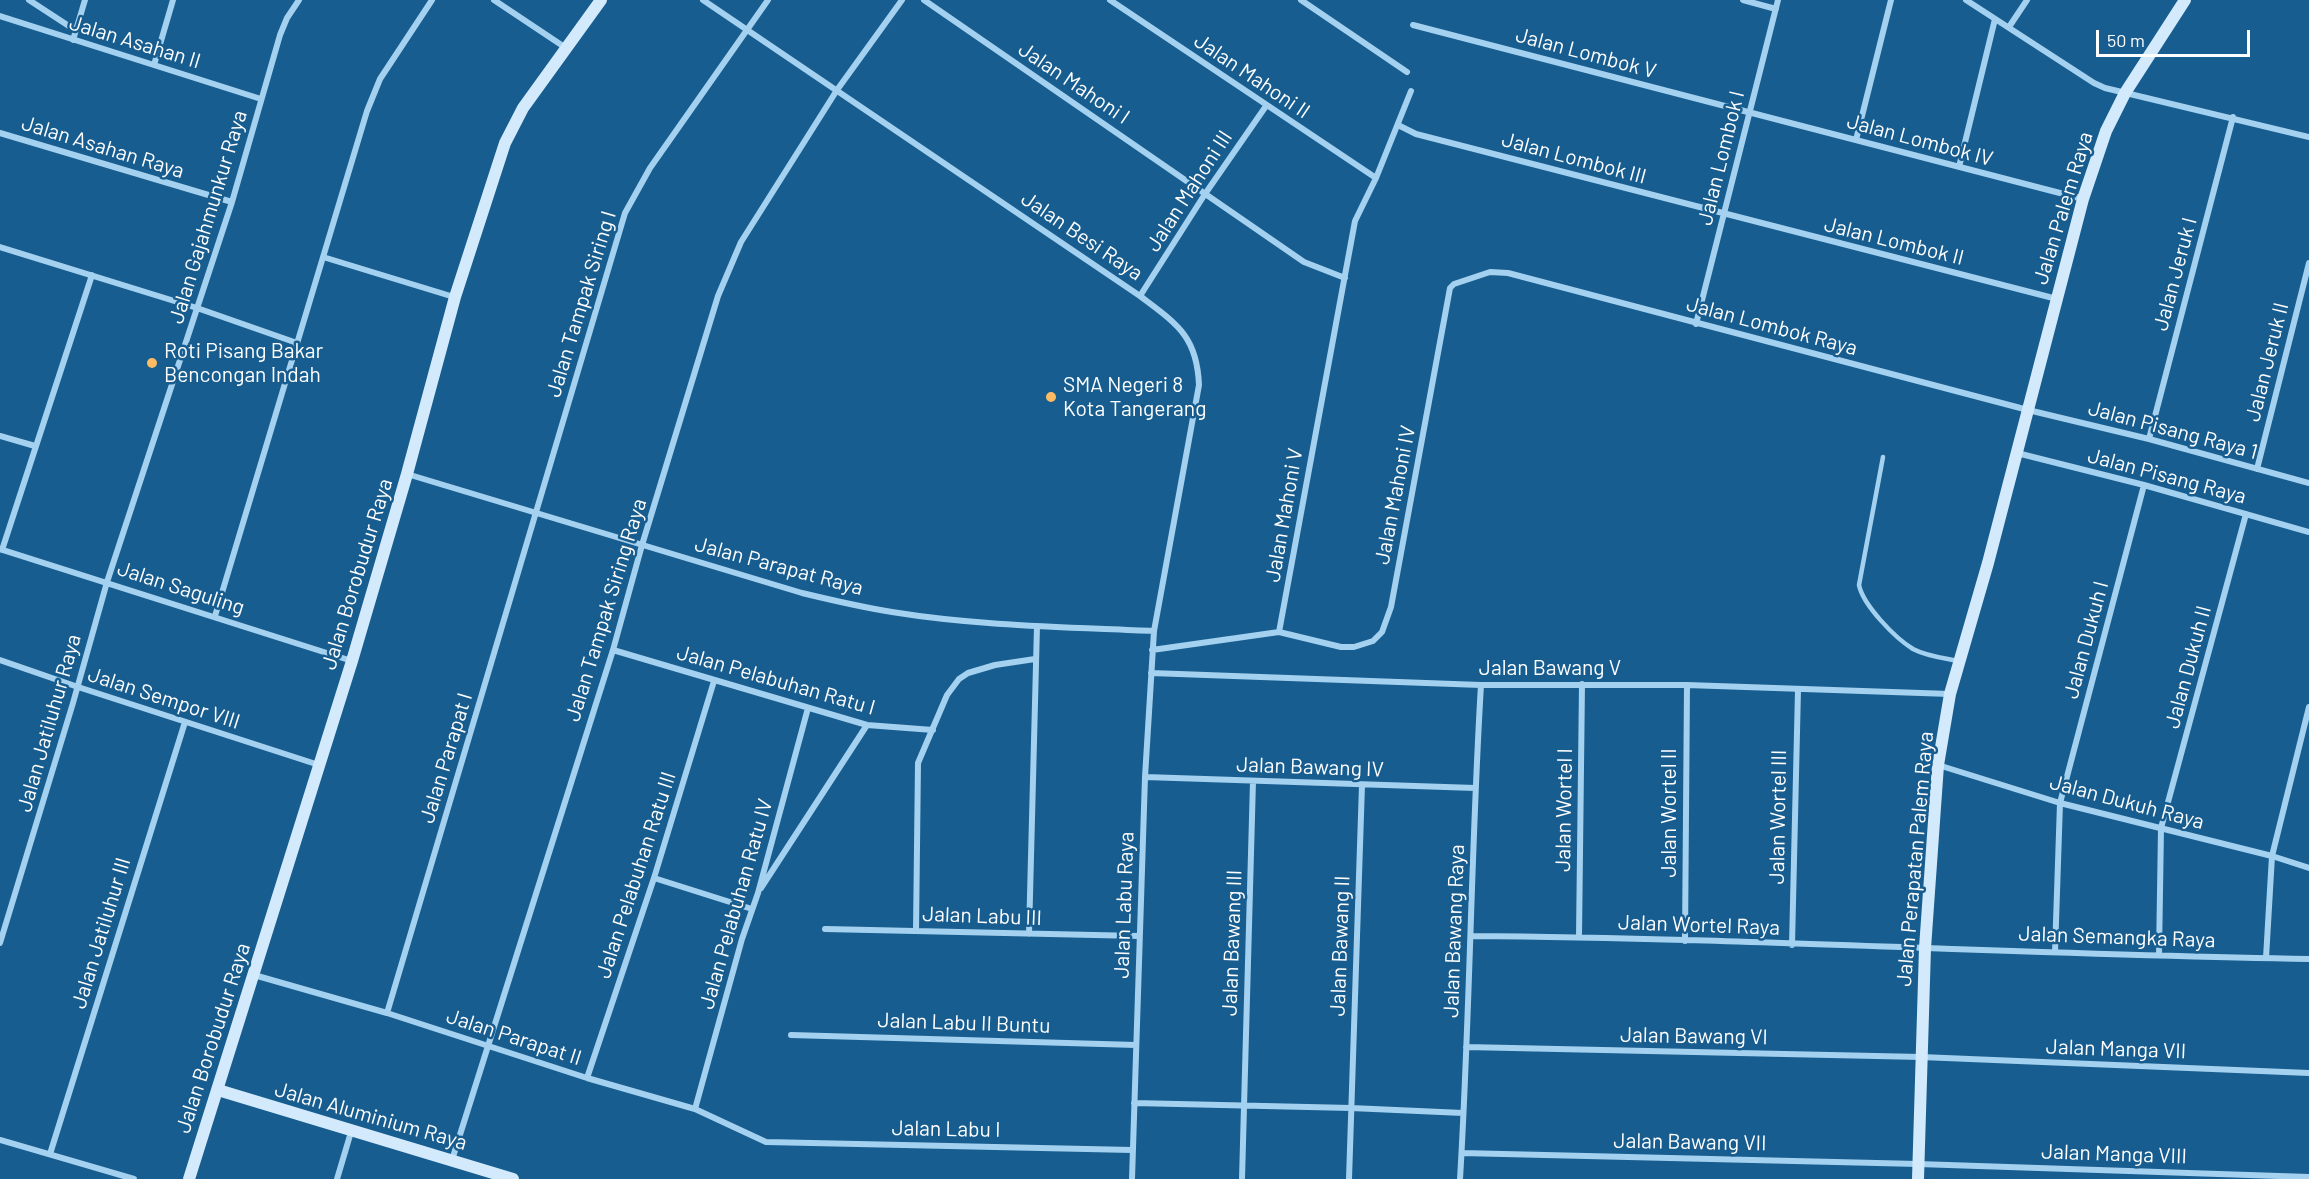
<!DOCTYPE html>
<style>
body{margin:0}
#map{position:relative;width:2309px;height:1179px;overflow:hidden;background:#185d8f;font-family:Barlow,sans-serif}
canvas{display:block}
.scale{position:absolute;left:2096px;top:30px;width:154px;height:27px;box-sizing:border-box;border:3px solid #fff;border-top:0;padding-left:8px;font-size:18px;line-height:21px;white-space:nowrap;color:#fff;-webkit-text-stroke:4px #185d8f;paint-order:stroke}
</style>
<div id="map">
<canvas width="2309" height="1179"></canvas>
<div class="scale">50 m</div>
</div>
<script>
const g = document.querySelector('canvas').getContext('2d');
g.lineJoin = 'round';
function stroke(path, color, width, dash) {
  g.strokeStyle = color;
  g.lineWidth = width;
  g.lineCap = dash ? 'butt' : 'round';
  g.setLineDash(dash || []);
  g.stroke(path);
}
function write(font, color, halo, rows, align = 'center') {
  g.font = font + ' Barlow,sans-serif';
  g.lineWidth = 5;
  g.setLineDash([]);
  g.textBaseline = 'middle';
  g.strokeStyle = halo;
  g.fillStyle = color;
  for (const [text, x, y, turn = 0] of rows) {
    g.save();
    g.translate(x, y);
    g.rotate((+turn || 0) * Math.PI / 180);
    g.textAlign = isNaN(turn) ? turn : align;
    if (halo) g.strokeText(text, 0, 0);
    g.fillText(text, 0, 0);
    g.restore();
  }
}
stroke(new Path2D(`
 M 1883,457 L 1859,585 C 1863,605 1895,638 1913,649 C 1926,656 1943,658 1958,661`), '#a4d1ef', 4.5);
stroke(new Path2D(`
 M 29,0 L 75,30
 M 494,0 L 566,48
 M 703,0 L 1140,296 C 1177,324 1197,336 1199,385 L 1154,631 L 1145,777 L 1132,1179
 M 924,0 L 1304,262 L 1345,278
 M 1110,0 L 1376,178
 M 1301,0 L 1407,72
 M 1743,0 L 1776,9
 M 1966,0 L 2094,83 L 2105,88 L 2309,137
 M 0,16 L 261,99
 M 1413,25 L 2083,199
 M 2009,27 L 2027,0
 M 73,40 L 85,0
 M 154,65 L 173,0
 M 1398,125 L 1416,134 L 2057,299
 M 0,133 L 232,202
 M 1856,140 L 1891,0
 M 1959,167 L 1995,19
 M 0,247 L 197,308 L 297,343
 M 323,257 L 454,297
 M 1140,296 L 1205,194 L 1266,106
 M 1696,324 L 1778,0
 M 0,436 L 35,446
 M 2149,439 L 2233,117
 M 2017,453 L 2144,485 L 2309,532
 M 2257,469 L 2309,263
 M 407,474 L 802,593 C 831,600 861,607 892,612 C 978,626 1066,627 1154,631
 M 0,549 L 352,661
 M 2,550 L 92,275
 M 215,616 L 367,111 L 380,79 L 432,0
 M 1279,632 L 1355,221 L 1376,178 L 1411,91
 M 613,650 L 867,725 L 933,730
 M 1152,650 L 1279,632 L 1341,647 L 1354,647 L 1373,641 L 1382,632 L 1391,607 L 1450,288 L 1454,284 L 1490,272 L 1508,273 L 2028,410 L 2149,439 L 2309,483
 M 0,660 L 78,687 L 319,765
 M 1151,673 L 1481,685 L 1687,685 L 1950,694
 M 1938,765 L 2060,803 L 2272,856 L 2309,868
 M 1145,777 L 1475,788
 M 654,878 L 752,909
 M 761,888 L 867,725
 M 825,929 L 1139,936
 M 916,931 L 918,763 L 947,695 L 959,679 L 968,673 L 995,665 L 1035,659
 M 1029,934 L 1037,626
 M 1471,936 C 1750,938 2030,955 2309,959
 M 1579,937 L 1582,684
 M 1685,941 L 1687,685
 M 0,943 L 73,703 L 107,582 L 232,202 L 280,35 L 287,18 L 299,0
 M 1792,945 L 1798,690
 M 2055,952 L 2060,803 L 2144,485
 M 2159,955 L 2161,828 L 2246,514
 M 2266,958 L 2272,856 L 2309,707
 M 254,975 L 387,1013 L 587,1078 L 695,1109 L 766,1142 L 1132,1150
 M 387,1013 L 625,213 L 650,168 L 768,0
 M 791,1035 L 1136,1045
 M 1466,1047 L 1921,1057 L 2309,1073
 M 587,1078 L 654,878 L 714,681
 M 1134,1103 L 1351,1108 L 1463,1113
 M 695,1109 L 742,939 L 758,893 L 808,708
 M 0,1140 L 134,1179
 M 1462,1153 L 1918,1164 L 2309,1177
 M 50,1154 L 185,722
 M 452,1160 L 613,650 L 642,545 L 718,296 L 741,242 L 837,90 L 902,0
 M 337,1179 L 351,1132
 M 1242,1179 L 1253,781
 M 1349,1179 L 1362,785
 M 1460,1179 C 1470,1014 1471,849 1481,685`), '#a4d1ef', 6);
stroke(new Path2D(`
 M 218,1090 L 513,1179
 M 189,1179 L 352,661 L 407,474 L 455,297 L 505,143 L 523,108 L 601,0
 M 1918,1179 L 1925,948 L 1938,765 L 1950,694 L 1988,563 L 2083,199 L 2106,131 L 2125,93 L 2185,0`), '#d2eafb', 12);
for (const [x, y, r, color] of [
 [152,363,6,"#ffbb63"],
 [1051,397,6,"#ffbb63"]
]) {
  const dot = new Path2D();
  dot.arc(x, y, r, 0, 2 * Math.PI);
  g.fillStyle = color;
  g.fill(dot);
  stroke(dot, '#185d8f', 2);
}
write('21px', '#fff', '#185d8f', [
 ["Jalan Asahan II",135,42,17],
 ["Jalan Lombok V",1586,53,15],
 ["Jalan Mahoni II",1252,76,34],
 ["Jalan Mahoni I",1074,83,34],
 ["Jalan Lombok IV",1920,140,15],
 ["Jalan Asahan Raya",103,147,17],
 ["Jalan Lombok III",1574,158,15],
 ["Jalan Lombok I",1721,158,-76],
 ["Jalan Mahoni III",1189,191,-57],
 ["Jalan Palem Raya",2063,208,-73],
 ["Jalan Gajahmunkur Raya",208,217,-73],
 ["Jalan Besi Raya",1082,236,34],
 ["Jalan Lombok II",1894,241,14],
 ["Jalan Jeruk I",2175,274,-75],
 ["Jalan Tampak Siring I",581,304,-73],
 ["Jalan Lombok Raya",1772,326,15],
 ["Jalan Jeruk II",2267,362,-76],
 ["Jalan Pisang Raya 1",2173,430,15],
 ["Jalan Pisang Raya",2167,476,15],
 ["Jalan Mahoni IV",1395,495,-79],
 ["Jalan Mahoni V",1284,515,-80],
 ["Jalan Parapat Raya",779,566,15],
 ["Jalan Borobudur Raya",357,574,-73],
 ["Jalan Saguling",181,588,18],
 ["Jalan Tampak Siring Raya",606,610,-73],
 ["Jalan Dukuh I",2086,640,-75],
 ["Jalan Dukuh II",2188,667,-75],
 ["Jalan Bawang V",1550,668],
 ["Jalan Pelabuhan Ratu I",776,680,16],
 ["Jalan Sempor VIII",164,698,18],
 ["Jalan Jatiluhur Raya",49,723,-74],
 ["Jalan Parapat I",446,758,-73],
 ["Jalan Bawang IV",1310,767,2],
 ["Jalan Dukuh Raya",2127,802,15],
 ["Jalan Wortel I",1564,810,-89],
 ["Jalan Wortel II",1669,813,-90],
 ["Jalan Wortel III",1778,817,-89],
 ["Jalan Perapatan Palem Raya",1915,859,-85],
 ["Jalan Pelabuhan Ratu III",636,875,-72],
 ["Jalan Pelabuhan Ratu IV",736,904,-74],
 ["Jalan Labu Raya",1124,905,-88],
 ["Jalan Labu III",982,916,2],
 ["Jalan Wortel Raya",1699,925,2],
 ["Jalan Bawang Raya",1454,931,-88],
 ["Jalan Jatiluhur III",101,933,-73],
 ["Jalan Semangka Raya",2117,937,2],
 ["Jalan Bawang III",1232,943,-88],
 ["Jalan Bawang II",1340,946,-88],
 ["Jalan Labu II Buntu",964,1023,2],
 ["Jalan Bawang VI",1694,1036,1],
 ["Jalan Parapat II",514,1037,18],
 ["Jalan Borobudur Raya",213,1038,-72],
 ["Jalan Manga VII",2116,1049,2],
 ["Jalan Aluminium Raya",371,1116,16],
 ["Jalan Labu I",946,1129,1],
 ["Jalan Bawang VII",1690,1142,1],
 ["Jalan Manga VIII",2114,1154,2]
]);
write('21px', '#fff', '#185d8f', [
 ["Roti Pisang Bakar",164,351],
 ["Bencongan Indah",164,375],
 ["SMA Negeri 8",1063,385],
 ["Kota Tangerang",1063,409]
], 'left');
</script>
